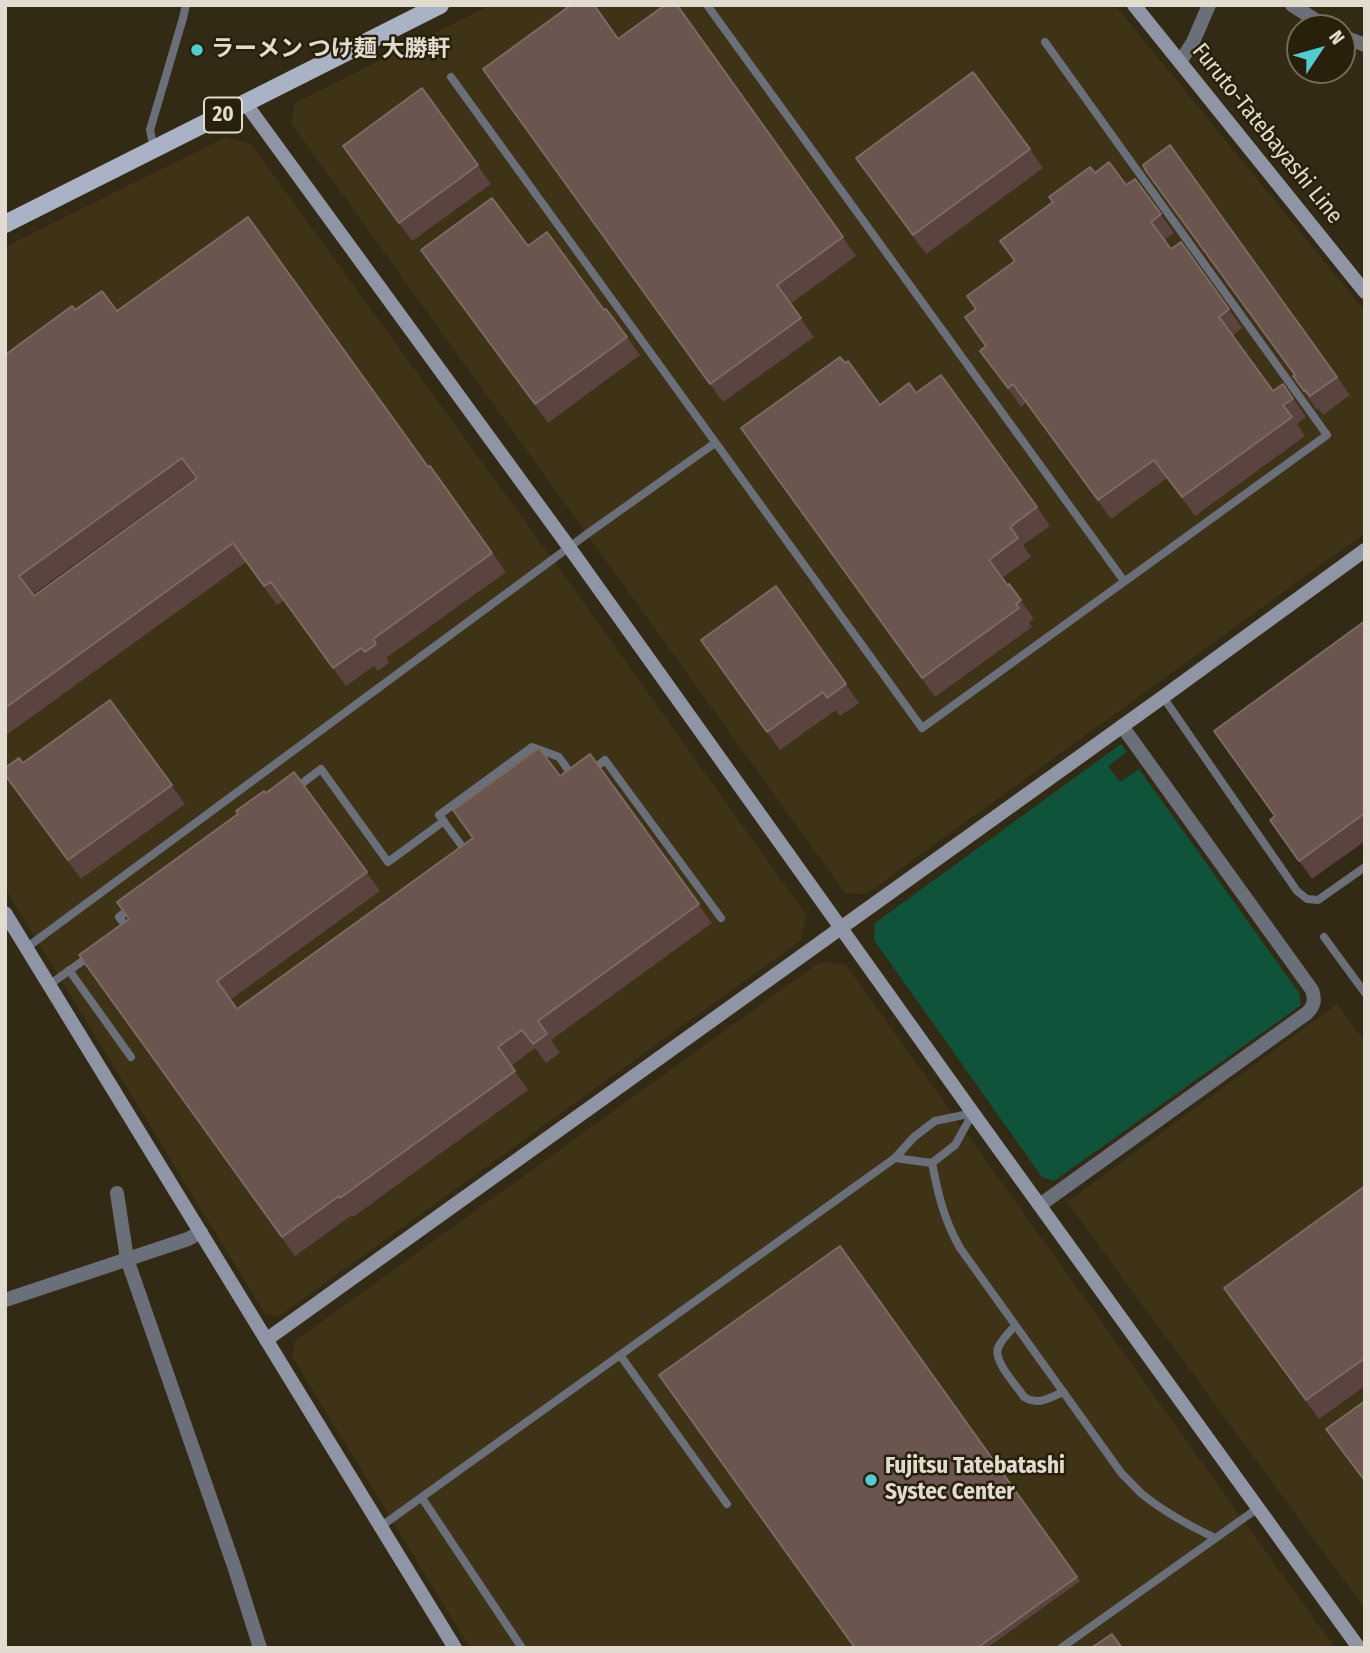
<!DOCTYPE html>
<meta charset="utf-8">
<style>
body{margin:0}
#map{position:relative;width:1370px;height:1653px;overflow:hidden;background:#332a16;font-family:"Fira Sans Condensed",sans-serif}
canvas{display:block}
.frame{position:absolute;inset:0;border:7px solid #e2dcd0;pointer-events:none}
.north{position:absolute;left:1286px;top:14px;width:70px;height:70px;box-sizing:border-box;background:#29200c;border:2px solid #736b5a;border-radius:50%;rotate:54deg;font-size:19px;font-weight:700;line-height:28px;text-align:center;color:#e2dcd0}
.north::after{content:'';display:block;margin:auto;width:24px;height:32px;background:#51ccd1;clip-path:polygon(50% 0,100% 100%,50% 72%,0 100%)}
</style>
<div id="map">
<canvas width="1370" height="1653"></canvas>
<div class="frame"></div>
<div class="north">N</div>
</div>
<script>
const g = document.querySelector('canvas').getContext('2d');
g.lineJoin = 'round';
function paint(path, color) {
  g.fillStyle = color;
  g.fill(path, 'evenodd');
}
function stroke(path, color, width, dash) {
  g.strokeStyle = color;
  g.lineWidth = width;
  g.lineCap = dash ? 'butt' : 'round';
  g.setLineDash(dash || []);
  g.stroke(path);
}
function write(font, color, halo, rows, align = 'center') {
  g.font = font + ' "Fira Sans Condensed","Noto Sans JP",sans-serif';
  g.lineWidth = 5;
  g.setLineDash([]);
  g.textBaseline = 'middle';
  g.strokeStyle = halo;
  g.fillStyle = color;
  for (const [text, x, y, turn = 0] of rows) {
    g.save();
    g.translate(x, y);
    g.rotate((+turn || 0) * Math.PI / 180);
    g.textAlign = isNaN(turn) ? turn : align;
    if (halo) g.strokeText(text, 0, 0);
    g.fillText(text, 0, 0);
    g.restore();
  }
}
paint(new Path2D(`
 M 490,5 L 1115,5 L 1365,311 L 1365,533 L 866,894 L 845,893 L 291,123 L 295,103 Z
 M 226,137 L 251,144 L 569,582 L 807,916 L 800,941 L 278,1317 L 265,1314 L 5,888 L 5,247 Z
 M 820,962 L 846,965 L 1335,1648 L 470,1648 L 292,1356 L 295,1341 Z
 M 1337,1004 L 1365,1042 L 1365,1609 L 1067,1202 Z`), '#3e3217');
paint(new Path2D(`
 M 1121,744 L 1127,752 L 1108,766 L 1120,782 L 1139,769 L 1299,993 L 1301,1005 L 1054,1181 L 1042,1177 L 874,940 L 875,923 Z`), '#0f543a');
stroke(new Path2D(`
 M 707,5 L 1124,581
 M 451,77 L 922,728 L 1327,435 L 1045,42
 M 154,149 L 150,130 L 183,18 L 186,5
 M 1163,697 L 1297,891 L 1307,899 L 1318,900 L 1365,867
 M 591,771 L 605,760 L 721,918
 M 296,788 L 321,769 L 388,862 L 444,821
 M 467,853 L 439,815 L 532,747 L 559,757 L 573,777
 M 124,931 L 127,928 L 119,917 L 133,906
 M 1324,937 L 1365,993
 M 26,948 L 587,534 L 715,443
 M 69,970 L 131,1057
 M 49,985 L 91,955
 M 895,1158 L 932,1163 L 955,1145 L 973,1113
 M 932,1163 C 938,1194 944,1220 960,1248 L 1122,1474 C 1129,1480 1135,1488 1142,1494 C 1164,1512 1190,1526 1215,1538
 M 1015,1326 C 1009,1332 1001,1340 998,1348 C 993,1361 1017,1386 1024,1397 C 1038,1406 1049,1398 1063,1392
 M 620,1355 L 727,1504
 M 422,1498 L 522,1648
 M 380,1527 L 895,1158 L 914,1137 L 935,1121 L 973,1113
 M 1061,1648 L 1258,1508`), '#6b6f79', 8);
stroke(new Path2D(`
 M 1292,5 L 1328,28
 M 1342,36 L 1365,45
 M 1180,62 L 1193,42 L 1209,5
 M 117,1193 L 127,1259 L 235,1569 L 260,1648
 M 1040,1205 L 1307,1013 C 1315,1005 1315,999 1312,990 L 1122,726
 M 5,1300 L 188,1239 L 201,1232`), '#6b6f79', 14);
stroke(new Path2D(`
 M 1134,5 L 1365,292
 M 246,104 L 569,547 L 973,1113 L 1359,1648
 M 5,913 L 455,1648
 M 266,1340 L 1163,697 L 1365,550`), '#8f95a4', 14);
stroke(new Path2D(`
 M 5,224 L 440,5`), '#aab2c6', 18);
paint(new Path2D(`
 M 677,5 L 856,256 L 790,304 L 814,337 L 723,402 L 483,69 L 618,39 Z
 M 422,88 L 491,184 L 412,241 L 343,146 Z
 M 1170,145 L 1350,395 L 1323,415 L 1318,408 L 1317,410 L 1293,376 L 1294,375 Z
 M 1030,149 L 1043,168 L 926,254 L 869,176 Z
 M 1095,173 L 1126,185 L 1135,179 L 1174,233 L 1164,240 L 1171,249 L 1229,309 L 1242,328 L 1232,336 L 1273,391 L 1283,384 L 1306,417 L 1297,424 L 1305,436 L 1195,516 L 1167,478 L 1111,519 L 1026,403 L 1021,407 L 994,369 L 986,347 L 965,317 L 976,309 L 1015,261 L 1000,241 Z
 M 528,246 L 604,310 L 606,309 L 640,355 L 548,423 L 421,250 Z
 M 75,310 L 117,311 L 428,467 L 430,466 L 506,572 L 386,658 L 389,663 L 378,671 L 374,666 L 346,686 L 284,600 L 277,605 L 246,562 L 5,736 L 5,355 ZM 196,477 L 197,478 L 34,596 L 33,594 Z
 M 916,393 L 1037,507 L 1050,526 L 1023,545 L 1031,557 L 1002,578 L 1008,586 L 1009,584 L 1034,619 L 1029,622 L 1032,627 L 935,697 L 741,428 L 880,405 Z
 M 776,586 L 859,703 L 840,716 L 836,710 L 780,750 L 701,640 Z
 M 1365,621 L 1365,841 L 1312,879 L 1270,820 L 1275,816 Z
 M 110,700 L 185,804 L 81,879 L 5,775 L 23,763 Z
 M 590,754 L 712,923 L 551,1040 L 560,1053 L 546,1063 L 535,1048 L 511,1066 L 528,1090 L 353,1217 L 352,1215 L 295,1256 L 79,955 L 129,919 L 238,814 L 294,772 L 380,891 L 230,1000 L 237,1009 Z
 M 1365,1186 L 1365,1386 L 1319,1419 L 1224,1288 Z
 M 840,1246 L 1080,1581 L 987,1648 L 855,1648 Z`), '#5b443f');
const building = new Path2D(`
 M 571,5 L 594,5 L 618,39 L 665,5 L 677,5 L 843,237 L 777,285 L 801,318 L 710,384 L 483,69 Z
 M 973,72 L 1030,149 L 913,235 L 856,158 Z
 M 422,88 L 478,165 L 399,223 L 343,146 Z
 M 1170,145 L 1337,377 L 1310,396 L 1305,390 L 1304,391 L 1293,376 L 1295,375 L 1146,171 L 1143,165 Z
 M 1109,162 L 1126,185 L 1135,179 L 1161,214 L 1151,222 L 1171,249 L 1181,242 L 1229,309 L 1219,317 L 1273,391 L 1283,384 L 1293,399 L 1283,405 L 1292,417 L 1182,497 L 1154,460 L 1098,500 L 1013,384 L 1008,388 L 980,351 L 986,346 L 965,317 L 976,309 L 967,296 L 1015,261 L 1000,241 L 1053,202 L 1049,197 L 1090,167 L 1095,173 Z
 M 492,198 L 528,246 L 547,232 L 604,310 L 606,309 L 627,337 L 535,404 L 421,250 Z
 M 248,217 L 428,467 L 430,466 L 492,553 L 373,639 L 376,644 L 365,652 L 361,648 L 333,668 L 271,582 L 264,586 L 233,543 L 5,708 L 5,355 L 72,306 L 75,310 L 102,291 L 117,311 ZM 182,458 L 197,478 L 34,596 L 19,576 Z
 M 840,357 L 845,363 L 848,361 L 880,405 L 909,383 L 916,393 L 941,375 L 1037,507 L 1010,527 L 1018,538 L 989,560 L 1008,586 L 1009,584 L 1021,600 L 1016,604 L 1019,608 L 922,678 L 741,428 Z
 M 776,586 L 846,684 L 827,698 L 823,692 L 767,732 L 701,640 Z
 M 1365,621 L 1365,813 L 1299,861 L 1270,820 L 1275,816 L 1214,731 Z
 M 110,700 L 172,785 L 68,860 L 5,775 L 5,768 L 19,758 L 23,763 Z
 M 539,748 L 560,776 L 590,754 L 699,904 L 538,1021 L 547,1034 L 533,1044 L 522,1030 L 498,1047 L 515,1071 L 340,1198 L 339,1196 L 282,1237 L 79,955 L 129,919 L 117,902 L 238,814 L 236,811 L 264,791 L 266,793 L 294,772 L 367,872 L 217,981 L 237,1009 L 473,838 L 453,810 Z
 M 1365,1186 L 1365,1358 L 1306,1400 L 1224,1288 Z
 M 840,1246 L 1077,1577 L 977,1648 L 855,1648 L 659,1375 Z
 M 1365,1401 L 1365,1481 L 1326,1429 Z
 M 1112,1634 L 1122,1648 L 1091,1648 Z`);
paint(building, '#6a554f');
stroke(building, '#7c6a63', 2);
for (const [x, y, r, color] of [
 [197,50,7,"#51ccd1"],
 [871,1480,7,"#51ccd1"]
]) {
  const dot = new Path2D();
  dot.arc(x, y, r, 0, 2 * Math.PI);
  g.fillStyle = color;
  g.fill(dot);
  stroke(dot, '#29200c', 2.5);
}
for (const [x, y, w] of [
 [223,115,38]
]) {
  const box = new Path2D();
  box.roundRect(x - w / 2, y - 17.5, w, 35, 5);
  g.fillStyle = '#29200c';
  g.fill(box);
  stroke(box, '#e2dcd0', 2);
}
write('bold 21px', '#e2dcd0', null, [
 ["20",223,115]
]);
write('bold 23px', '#e2dcd0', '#29200c', [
 ["ラーメン つけ麺 大勝軒",211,50],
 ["Fujitsu Tatebatashi",885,1467],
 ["Systec Center",885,1493]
], 'left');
write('23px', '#e2dcd0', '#29200c', [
 ["Furuto-Tatebayashi Line",1267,134,51]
]);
</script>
